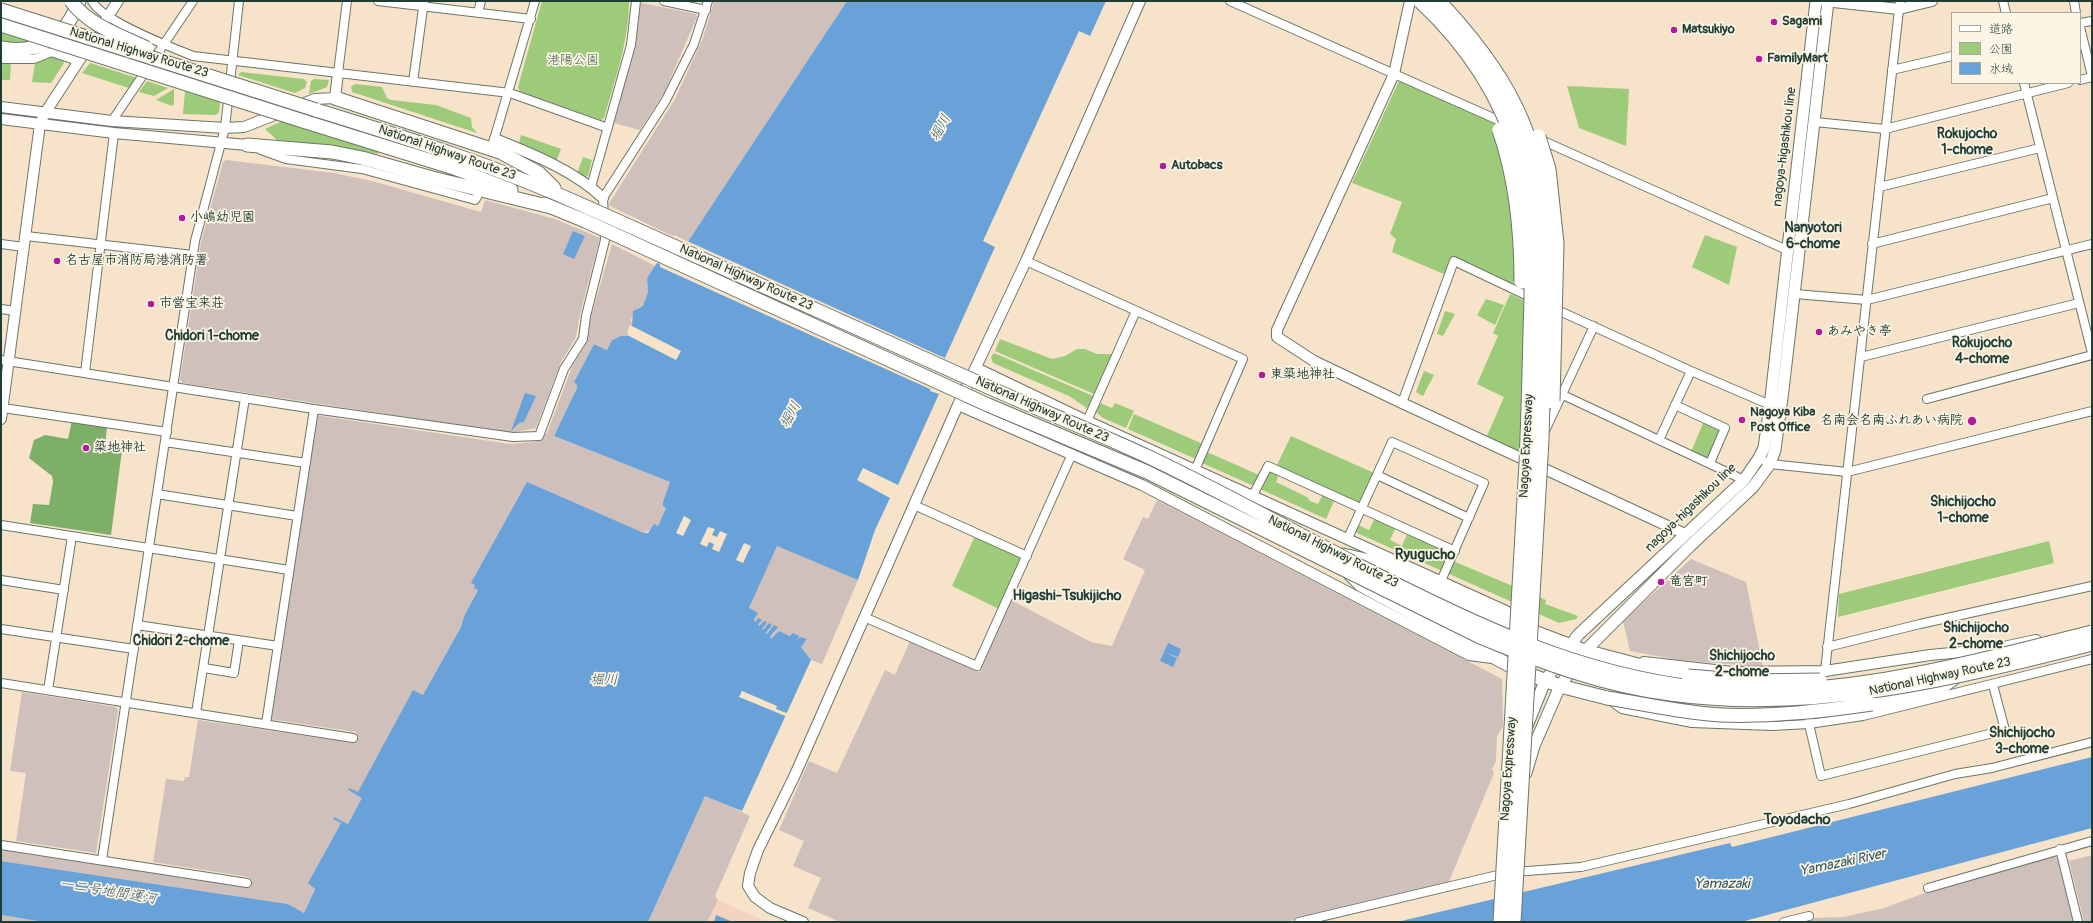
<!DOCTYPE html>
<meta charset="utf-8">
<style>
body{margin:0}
#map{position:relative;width:2093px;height:923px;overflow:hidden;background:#f6e3c9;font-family:Pangolin,"Klee One",sans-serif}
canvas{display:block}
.frame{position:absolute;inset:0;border:2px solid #1f3d34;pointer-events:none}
.legend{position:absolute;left:1951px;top:12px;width:130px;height:72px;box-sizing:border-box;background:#fcf5e5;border:1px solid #a4ab9e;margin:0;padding:5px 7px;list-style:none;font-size:12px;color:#1f3d34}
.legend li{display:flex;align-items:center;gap:8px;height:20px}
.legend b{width:20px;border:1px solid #a4ab9e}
</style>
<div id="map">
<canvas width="2093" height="923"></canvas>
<div class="frame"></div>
<ul class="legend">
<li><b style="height:5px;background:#fff"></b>道路</li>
<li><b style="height:11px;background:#9dcb79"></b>公園</li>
<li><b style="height:11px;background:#69a2d8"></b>水域</li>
</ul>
</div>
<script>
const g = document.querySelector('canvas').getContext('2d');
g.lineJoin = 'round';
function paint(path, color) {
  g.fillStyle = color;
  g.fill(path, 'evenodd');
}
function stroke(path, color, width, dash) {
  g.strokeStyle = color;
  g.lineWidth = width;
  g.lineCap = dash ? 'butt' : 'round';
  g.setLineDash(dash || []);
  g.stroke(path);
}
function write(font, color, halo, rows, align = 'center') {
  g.font = font + ' Pangolin,"Klee One",sans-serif';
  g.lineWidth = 3.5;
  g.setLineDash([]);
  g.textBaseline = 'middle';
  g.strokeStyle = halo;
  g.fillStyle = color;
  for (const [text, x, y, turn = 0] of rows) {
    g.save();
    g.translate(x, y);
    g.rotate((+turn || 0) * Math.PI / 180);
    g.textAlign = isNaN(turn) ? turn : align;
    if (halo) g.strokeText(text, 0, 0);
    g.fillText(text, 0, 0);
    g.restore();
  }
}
paint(new Path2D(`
 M 718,900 L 767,922 L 707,922 Z`), '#f4d3c1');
paint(new Path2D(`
 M 714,1 L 847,1 L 687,243 L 608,205 L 675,99 L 703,38 Z
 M 642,3 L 696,14 L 697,17 L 664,93 L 640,130 L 614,123 L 636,40 L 639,6 Z
 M 226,160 L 334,173 L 372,181 L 481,212 L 485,200 L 555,219 L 600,238 L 580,314 L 576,337 L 561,362 L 536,428 L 510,433 L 183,383 L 180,380 L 201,242 L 223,162 Z
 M 612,244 L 655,266 L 647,278 L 648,292 L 643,306 L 638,308 L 631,319 L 632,324 L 629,336 L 621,336 L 612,340 L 607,350 L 594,344 L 574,382 L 577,385 L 577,388 L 554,436 L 670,482 L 663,502 L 666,508 L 658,526 L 644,533 L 527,483 L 472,583 L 475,585 L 478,589 L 464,616 L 461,627 L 423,695 L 413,691 L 358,793 L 349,788 L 348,790 L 363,798 L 348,824 L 334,817 L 333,819 L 341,823 L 308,883 L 315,888 L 304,913 L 288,904 L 1,861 L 1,850 L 247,887 L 249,877 L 153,862 L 166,779 L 184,781 L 185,777 L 189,777 L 198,720 L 354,743 L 356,732 L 269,719 L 315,415 L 510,444 L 535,442 L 547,433 L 572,367 L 587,342 L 591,317 Z
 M 1157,500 L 1502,679 L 1503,726 L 1497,736 L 1496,761 L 1492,769 L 1494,773 L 1448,884 L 1285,922 L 840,922 L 808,908 L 821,878 L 793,866 L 804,841 L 779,830 L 809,761 L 837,773 L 885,670 L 895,675 L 910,641 L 979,672 L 1011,600 L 1091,642 L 1112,646 L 1145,570 L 1123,559 L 1143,517 L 1148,519 Z
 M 777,545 L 858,580 L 822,664 L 811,660 L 801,647 L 799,639 L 796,641 L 792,635 L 790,636 L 779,631 L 771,639 L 770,637 L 775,632 L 772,630 L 767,634 L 766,633 L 770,629 L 767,627 L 763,630 L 762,629 L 764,621 L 759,626 L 754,620 L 756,617 L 749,608 Z
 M 1691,559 L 1746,582 L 1763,667 L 1678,660 L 1630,651 L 1623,621 Z
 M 22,692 L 116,707 L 118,710 L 96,853 L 16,841 L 26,773 L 10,771 Z
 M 707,795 L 750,816 L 715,896 L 718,900 L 707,922 L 648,922 L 705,796 Z
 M 2092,855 L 2092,922 L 2084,922 L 2069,861 Z
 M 2054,857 L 2060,860 L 2075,922 L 1794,922 L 1810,918 L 1844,917 L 1884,908 L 1930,891 Z
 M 1,915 L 44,922 L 1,922 Z`), '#d0c0bc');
paint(new Path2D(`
 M 542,1 L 629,1 C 629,41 615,80 604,118 L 601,120 L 520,92 L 518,87 Z
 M 1,32 L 32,42 L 20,44 L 1,41 Z
 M 49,56 L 63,59 L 64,63 L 51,83 L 32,82 L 35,63 Z
 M 5,62 L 11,63 L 10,80 L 1,80 L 2,65 Z
 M 90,63 L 137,78 L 129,88 L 82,73 Z
 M 241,72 L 304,79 L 307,82 L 305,88 L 295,93 L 238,75 Z
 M 314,79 L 329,80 L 327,87 L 309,94 L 311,81 Z
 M 1401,79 L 1495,122 L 1509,176 L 1516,290 L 1454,259 L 1446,275 L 1392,252 L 1396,239 L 1390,234 L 1402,202 L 1352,183 L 1399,81 Z
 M 147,81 L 168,88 L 154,96 L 139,92 Z
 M 355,84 L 382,87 L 387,98 L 391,100 L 436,105 L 471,118 L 472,127 L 477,133 L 352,92 L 351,87 Z
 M 1567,86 L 1629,89 L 1626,146 L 1579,128 Z
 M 174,89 L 174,104 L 172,106 L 156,100 Z
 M 185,91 L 220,102 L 219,112 L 216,115 L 183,114 Z
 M 282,121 L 379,152 L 378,154 L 341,147 L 277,140 L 265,129 Z
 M 521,135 L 561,149 L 556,162 L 519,143 Z
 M 583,157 L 592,160 L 588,176 L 583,178 L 577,174 Z
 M 1705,235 L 1737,247 L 1729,285 L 1692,267 Z
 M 1510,294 L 1555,315 L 1526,455 L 1487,436 L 1504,397 L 1477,384 L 1498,336 L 1493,333 Z
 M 1486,299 L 1504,305 L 1495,325 L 1477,315 Z
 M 1445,311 L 1455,314 L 1443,336 L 1437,334 Z
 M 1000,339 L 1052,359 L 1065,356 L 1077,349 L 1085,349 L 1097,354 L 1114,354 L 1094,394 L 995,351 Z
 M 994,353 L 1093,396 L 1088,409 L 1069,396 L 993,363 L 991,357 Z
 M 1424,371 L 1434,375 L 1423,396 L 1416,392 Z
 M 1100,403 L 1112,408 L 1115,403 L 1134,411 L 1126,428 L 1103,418 L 1096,412 Z
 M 1134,414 L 1203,444 L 1196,459 L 1128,429 Z
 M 1704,421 L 1723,429 L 1710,460 L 1691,452 Z
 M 1291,436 L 1374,473 L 1361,505 L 1277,465 Z
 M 1207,452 L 1259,475 L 1254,486 L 1202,463 Z
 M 1271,470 L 1279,474 L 1276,482 L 1309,498 L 1308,500 L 1318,504 L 1323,494 L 1335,499 L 1326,519 L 1260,489 L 1268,472 Z
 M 1375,518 L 1396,527 L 1390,540 L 1402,546 L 1408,532 L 1449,551 L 1450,554 L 1442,571 L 1355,532 L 1358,525 L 1369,530 Z
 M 975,536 L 1023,558 L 999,609 L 952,586 Z
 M 2049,541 L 2054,563 L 1838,617 L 1839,594 Z
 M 1453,561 L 1546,600 L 1545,604 L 1578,616 L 1576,619 L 1559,623 L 1447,573 Z`), '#9dcb79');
paint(new Path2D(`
 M 72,420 L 107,426 L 105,447 L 122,450 L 111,535 L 30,523 L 33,504 L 49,505 L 53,482 L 52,476 L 29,458 L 34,440 L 45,435 L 68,439 Z`), '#7eaf69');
paint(new Path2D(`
 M 847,1 L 1106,1 L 1090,36 L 1079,31 L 983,241 L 995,247 L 930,391 L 939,394 L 898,485 L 863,468 L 857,480 L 890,498 L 875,530 L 858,580 L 777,546 L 749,608 L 758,613 L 754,620 L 756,622 L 758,618 L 762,620 L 758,624 L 759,626 L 764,621 L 767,622 L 762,629 L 763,630 L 769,623 L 772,625 L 766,633 L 767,634 L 774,625 L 778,627 L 770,637 L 771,639 L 779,631 L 790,636 L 793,633 L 799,636 L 796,641 L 800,637 L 807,639 L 801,647 L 811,660 L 742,811 L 705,796 L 648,922 L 44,922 L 1,915 L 1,861 L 288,904 L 304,913 L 315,889 L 308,883 L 341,823 L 333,819 L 334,817 L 348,824 L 362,798 L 348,790 L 349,788 L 358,792 L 413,690 L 423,695 L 461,627 L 464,616 L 478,590 L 474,588 L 475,585 L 471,583 L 527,482 L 644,533 L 648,533 L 654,524 L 658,526 L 666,508 L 663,506 L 663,502 L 670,482 L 554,436 L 577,388 L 577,385 L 574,382 L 594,344 L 607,350 L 612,340 L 621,336 L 629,336 L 632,324 L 633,311 L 643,306 L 648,292 L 647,278 L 674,237 L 687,243 ZM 684,516 L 691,520 L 683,536 L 676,533 ZM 708,527 L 715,529 L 712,535 L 717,537 L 720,531 L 727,534 L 719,552 L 712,549 L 714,544 L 709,542 L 707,547 L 700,544 ZM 744,543 L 751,546 L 743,563 L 736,560 Z
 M 573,231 L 585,236 L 574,259 L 563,254 Z
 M 525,393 L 536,396 L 524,422 L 519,423 L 511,431 Z
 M 1168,643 L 1181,649 L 1178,657 L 1164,652 Z
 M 1164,652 L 1177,658 L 1173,667 L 1160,661 Z
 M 2092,757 L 2092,828 L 1741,922 L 1397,922 L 1730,843 L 1732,847 Z
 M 716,915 L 733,922 L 714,922 Z`), '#69a2d8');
paint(new Path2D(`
 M 674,235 L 947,359 L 933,390 L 941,394 L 660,267 L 660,264 L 655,262 Z
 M 630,325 L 681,351 L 676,360 L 629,336 L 627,332 Z
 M 742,691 L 777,706 L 776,709 L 789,714 L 788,717 L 739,697 Z`), '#f6e3c9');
const minor = new Path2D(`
 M 92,1 C 102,21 171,47 193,56 L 510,93 L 608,128
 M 378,1 L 531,19
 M 664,1 L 706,10
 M 1230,1 L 1507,124
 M 2003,1 L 2006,13
 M 2074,1 L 2076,13
 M 478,13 L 481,1
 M 2080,23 L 2092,21
 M 2080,27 L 2092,76
 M 1,59 L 34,59 L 51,52 L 78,61
 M 1892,70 L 1952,56
 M 338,73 L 347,1
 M 2080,80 L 2092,77
 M 413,82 L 424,1
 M 2024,83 L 2092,353
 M 112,121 L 193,1
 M 1815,122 L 1885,129 L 2068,83
 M 1539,139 L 1787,250
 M 493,143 L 535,1
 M 261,150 L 286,159 L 362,169 L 475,200 L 477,197
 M 591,187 L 631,45 L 636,1
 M 1879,187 L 2040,148
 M 26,236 L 193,255
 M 1,244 L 24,247
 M 1872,244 L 2053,198
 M 1026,261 L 1243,359 L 1195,470
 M 1795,294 L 1867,300 L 2092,244
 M 1553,308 L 1691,371 L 1775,407
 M 1,309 L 16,311
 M 1861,357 L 2079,303
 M 1,360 L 314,409 L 513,437 L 539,436 L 564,369 L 583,339 L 586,316 L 605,240 L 603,198 L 666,100 L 694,44 L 708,1
 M 85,373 L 114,133
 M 1563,395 L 1744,480
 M 1927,399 L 2092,355
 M 1402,403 L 1454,261 L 1534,299
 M 1675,405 L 1725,428 L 1710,463
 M 3,408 L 167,432
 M 1087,421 L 1136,311
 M 1544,433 L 1594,326
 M 1659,440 L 1691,371
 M 165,442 L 306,463
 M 1759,458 L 1770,464 L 1847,472 L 2092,411
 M 1377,475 L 1469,518
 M 157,494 L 297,516
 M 1253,495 L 1268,466 L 1455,551
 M 914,505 L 1027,556
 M 1,525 L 289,570
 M 1348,538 L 1392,442 L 1484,483 L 1441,581
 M 1,580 L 64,590
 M 864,617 L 977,666 L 1072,454
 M 137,625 L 278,646
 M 1,629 L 134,649
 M 1827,647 L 1920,624 L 2092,586
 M 204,668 L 234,673 L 239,640
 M 1825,671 L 1900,1
 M 1,683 L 353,738
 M 48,690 L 72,536
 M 1810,693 L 1809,724 L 1821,776 L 2005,730 L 1993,685
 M 1611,701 L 1622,709 L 1692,723 L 1772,726 L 1809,724 L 1863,716 L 2092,659
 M 196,713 L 245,398
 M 266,724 L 314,409
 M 1,845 L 247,883
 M 2060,849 L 2078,922
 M 102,860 L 195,241 L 225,128 L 239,1
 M 1514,872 L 1581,867 L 1849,804 L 1955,774 L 1992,768 L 2092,742
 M 1928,888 L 2092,841
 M 1299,922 L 1506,873
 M 1784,922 L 1809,916`);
const tertiary = new Path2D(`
 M 1410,1 L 1394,74 L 1277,330 L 1277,337 L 1314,361 L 1402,403 L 1685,534
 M 1824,1 L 1899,9 L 1932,1
 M 1,107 L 112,121 L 225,128 L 244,127 L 315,99 L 335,98 L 338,73
 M 1,119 L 114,133 L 247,145
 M 495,139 C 532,154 573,170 603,198
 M 976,368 L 1087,421 L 1506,611 L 1521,626
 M 958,405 L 1142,485 L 1469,655 L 1492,658
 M 1,419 L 40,124 L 45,113 L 118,1
 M 1644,662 L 1732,672 L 1825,671 L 1930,655 L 1994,649 L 2036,640
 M 803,922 L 770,908 L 755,897 L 748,886 L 750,873 L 758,850 L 794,777 L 958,405 L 1026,261 L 1140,1`);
const secondary = new Path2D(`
 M 1527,726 L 1545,681 L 1578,635 L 1744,480 L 1759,458 L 1764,448 L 1770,406 L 1816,1
 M 1526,773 L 1534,746 L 1560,686 L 1585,651 L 1690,546 L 1753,487 L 1770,464 L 1775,450 L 1783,390 L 1828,1`);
const trunk = new Path2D(`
 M 1,48 C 39,55 66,37 79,1
 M 335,98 L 500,152 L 539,173 L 554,188
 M 316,110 C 410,139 499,167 589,208
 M 303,121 L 454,168 L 511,190
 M 247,145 L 332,152 L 362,158 L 432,178 L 551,207
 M 544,204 L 583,220
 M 1343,555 L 1379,563 L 1502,620 L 1585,651 L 1653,669 L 1688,676
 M 1350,574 L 1361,585 L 1518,670 L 1560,686 L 1607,698
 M 1872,704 L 1942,687 L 1957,676`);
stroke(minor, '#6a7768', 10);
stroke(tertiary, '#6a7768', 12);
stroke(secondary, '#6a7768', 13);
stroke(trunk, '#6a7768', 15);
stroke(minor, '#fff', 8);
stroke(tertiary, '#fff', 10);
stroke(secondary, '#fff', 11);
stroke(trunk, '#fff', 13);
const trunkBridge = new Path2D(`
 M 71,1 C 88,25 121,36 147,48
 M 1,10 L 316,110
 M 1,25 L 303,121
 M 589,208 C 722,267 855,327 988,387 C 1042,411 1098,433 1151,458 C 1222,492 1291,530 1360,566 C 1469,622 1578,675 1701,688 C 1834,701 1965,664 2092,632
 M 583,220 L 988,405 L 1147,472 L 1480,637 C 1541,662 1604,686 1670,694 C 1814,714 1953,679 2092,644
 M 1688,676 L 1750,681 L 1820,680
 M 1607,698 C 1645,704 1683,713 1721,715 C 1772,717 1822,711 1872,704`);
const motorwayBridge = new Path2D(`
 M 1421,1 C 1467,44 1502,96 1519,157 C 1535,214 1533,275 1531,333 C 1530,376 1529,419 1527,463 C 1519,616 1510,769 1501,922
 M 1438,1 C 1478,44 1515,92 1531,149 C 1547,206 1546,262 1544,320 C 1543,360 1542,400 1541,440 C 1533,601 1521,761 1513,922
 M 1500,130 C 1517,179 1522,230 1522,281
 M 1538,137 L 1548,169 L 1556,243 L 1552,401`);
stroke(trunkBridge, '#6a7768', 15, []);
stroke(motorwayBridge, '#6a7768', 17, []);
stroke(trunkBridge, '#fff', 13);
stroke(motorwayBridge, '#fff', 15);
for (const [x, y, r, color] of [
 [1774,22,4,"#b5179e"],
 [1674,30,4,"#b5179e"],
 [1759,59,4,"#b5179e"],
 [1163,166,4,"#b5179e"],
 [182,218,4,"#b5179e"],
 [57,261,4,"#b5179e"],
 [151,304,4,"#b5179e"],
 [1819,332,4,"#b5179e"],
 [1262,375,4,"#b5179e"],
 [1742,420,4,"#b5179e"],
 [1972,421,5,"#b5179e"],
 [86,448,4,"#b5179e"],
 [1661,582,4,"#b5179e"]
]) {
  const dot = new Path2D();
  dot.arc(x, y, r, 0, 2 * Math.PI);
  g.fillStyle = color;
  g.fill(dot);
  stroke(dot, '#fcf5e5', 1.5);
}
write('bold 13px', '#1f3d34', '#fcf5e5', [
 ["Sagami",1782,22],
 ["Matsukiyo",1682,30],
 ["FamilyMart",1767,59],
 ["Autobacs",1171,166],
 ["小嶋幼児園",190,218],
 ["名古屋市消防局港消防署",65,261],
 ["市営宝来荘",159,304],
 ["あみやき亭",1827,332],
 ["東築地神社",1270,375],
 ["Nagoya Kiba",1750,413],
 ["Post Office",1750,428],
 ["名南会名南ふれあい病院",1963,421,"right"],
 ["築地神社",94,448],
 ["竜宮町",1669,582]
], 'left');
write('13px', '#1f3d34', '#fcf5e5', [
 ["National Highway Route 23",139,53,17],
 ["nagoya-higashikou line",1785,147,-83],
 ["National Highway Route 23",447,153,19],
 ["National Highway Route 23",746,278,24],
 ["National Highway Route 23",1042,410,24],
 ["Nagoya Expressway",1527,446,-87],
 ["nagoya-higashikou line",1691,508,-44],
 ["National Highway Route 23",1333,552,27],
 ["National Highway Route 23",1940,677,-12],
 ["Nagoya Expressway",1509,769,-86]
]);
write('13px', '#3e6045', '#fcf5e5', [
 ["港陽公園",573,61]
]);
write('italic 14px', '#355b65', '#fcf5e5', [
 ["堀川",941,128,-62],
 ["堀川",791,415,-62],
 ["堀川",604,680],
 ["Yamazaki River",1843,863,-12],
 ["Yamazaki",1722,884],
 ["一二号地間運河",108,892,9]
]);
write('bold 14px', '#1f3d34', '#fcf5e5', [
 ["Rokujocho",1967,134],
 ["1-chome",1967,150],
 ["Nanyotori",1813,228],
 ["6-chome",1813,244],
 ["Chidori 1-chome",212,336],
 ["Rokujocho",1982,343],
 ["4-chome",1982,359],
 ["Shichijocho",1963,502],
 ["1-chome",1963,518],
 ["Shichijocho",1976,628],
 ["2-chome",1976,644],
 ["Chidori 2-chome",181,641],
 ["Shichijocho",1742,656],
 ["2-chome",1742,672],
 ["Shichijocho",2022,733],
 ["3-chome",2022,749]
]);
write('bold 15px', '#1f3d34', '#fcf5e5', [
 ["Ryugucho",1425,555],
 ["Higashi-Tsukijicho",1067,596],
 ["Toyodacho",1797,820]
]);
</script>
